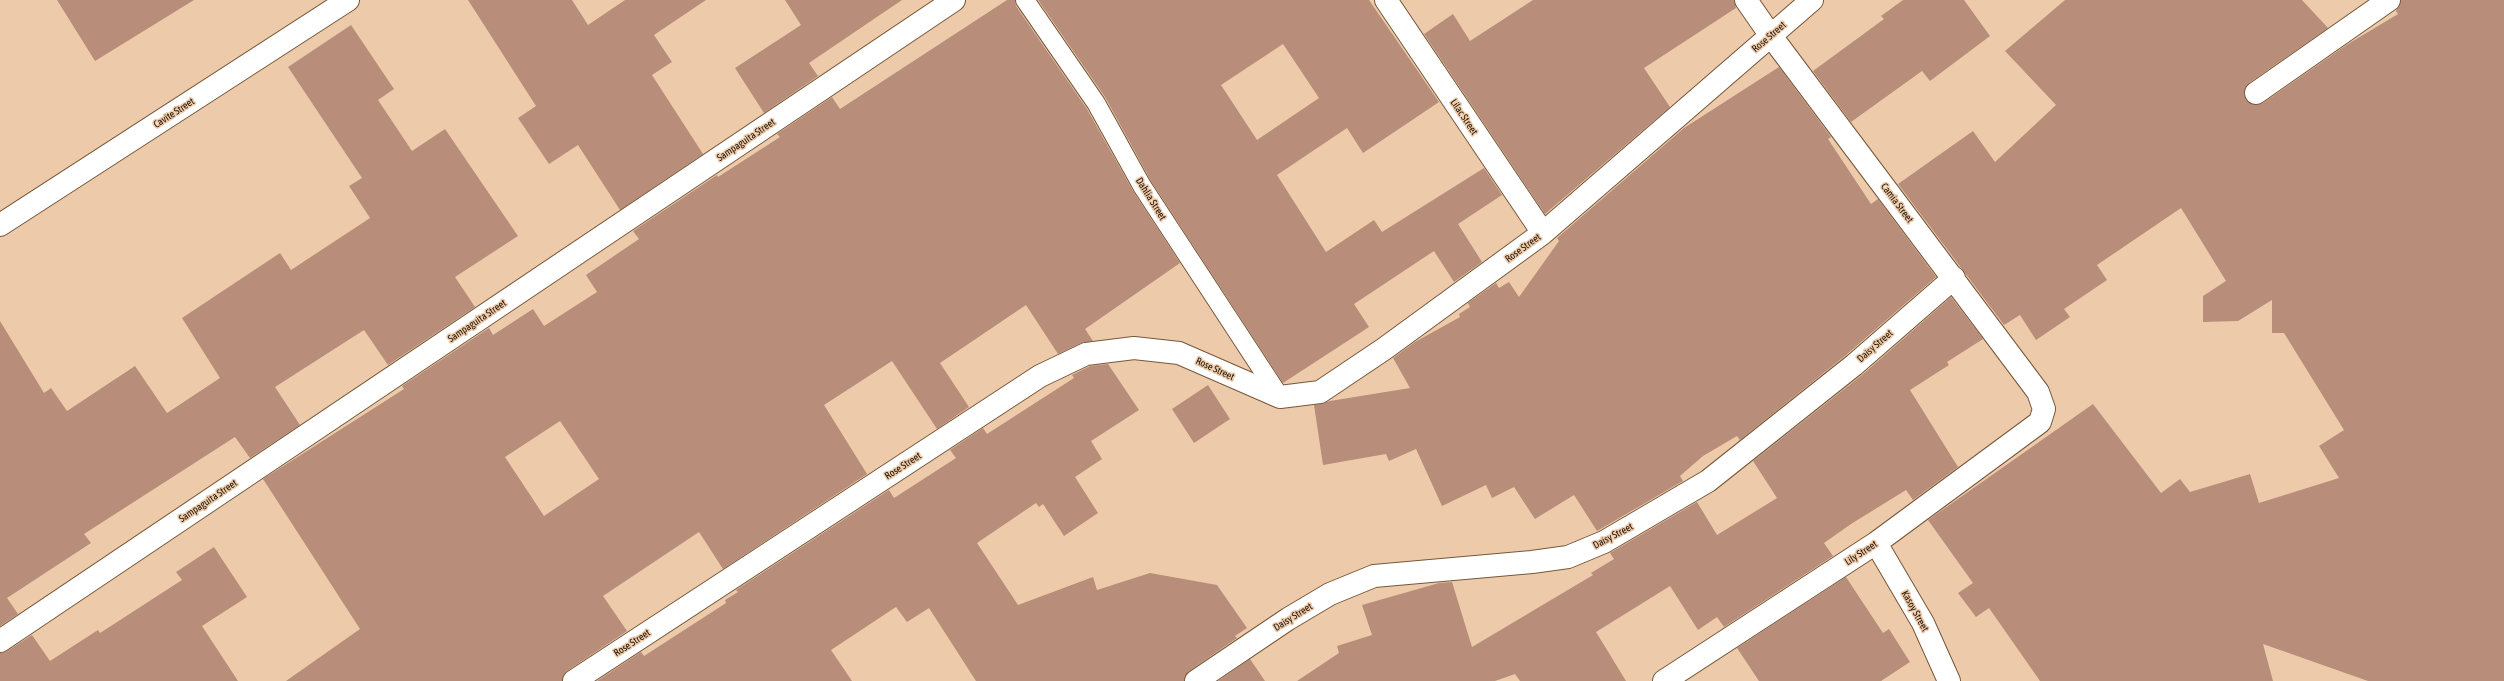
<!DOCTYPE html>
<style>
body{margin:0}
canvas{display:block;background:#edcaa9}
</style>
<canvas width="2504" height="681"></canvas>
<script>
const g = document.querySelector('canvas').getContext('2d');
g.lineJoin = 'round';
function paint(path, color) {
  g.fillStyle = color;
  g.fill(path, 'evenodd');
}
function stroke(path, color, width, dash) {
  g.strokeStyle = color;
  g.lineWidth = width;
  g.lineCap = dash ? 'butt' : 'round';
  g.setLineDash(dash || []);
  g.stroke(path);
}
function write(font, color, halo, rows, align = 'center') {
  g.font = font + ' "Asap Condensed",sans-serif';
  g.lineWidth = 3;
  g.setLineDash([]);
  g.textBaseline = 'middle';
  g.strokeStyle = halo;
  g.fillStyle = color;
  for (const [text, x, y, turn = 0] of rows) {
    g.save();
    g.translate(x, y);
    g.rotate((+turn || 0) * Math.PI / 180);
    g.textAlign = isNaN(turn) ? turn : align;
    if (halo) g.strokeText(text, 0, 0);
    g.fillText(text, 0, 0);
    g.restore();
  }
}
paint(new Path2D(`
 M 57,0 L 194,0 L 95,61 Z
 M 468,0 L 572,0 L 588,25 L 625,0 L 706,0 L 654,35 L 672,62 L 652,75 L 703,154 L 620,210 L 578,145 L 549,164 L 518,118 L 536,106 Z
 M 785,0 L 902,0 L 809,63 L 818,76 L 764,113 L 735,68 L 801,25 Z
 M 1007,0 L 1015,0 L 1016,6 L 1087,109 L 1133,191 L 1180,263 L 1085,329 L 1093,341 L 1081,343 L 1058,354 L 1026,305 L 940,363 L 969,407 L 937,429 L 892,361 L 824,405 L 867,474 L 723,569 L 699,532 L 603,596 L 627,631 L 567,671 L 562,681 L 286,681 L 360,629 L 263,479 L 404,389 L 402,386 L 489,328 L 493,335 L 533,309 L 544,326 L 597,292 L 586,275 L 639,239 L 633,231 L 717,175 L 718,177 L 780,137 L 777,134 L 832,97 L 840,109 ZM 560,421 L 599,479 L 544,516 L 505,457 Z
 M 1038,0 L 1369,0 L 1439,102 L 1363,153 L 1347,128 L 1277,175 L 1326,252 L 1374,220 L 1382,232 L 1484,168 L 1502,195 L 1458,224 L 1482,262 L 1454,282 L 1434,251 L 1354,304 L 1369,327 L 1283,383 L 1151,181 L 1105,97 ZM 1283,44 L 1319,98 L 1257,140 L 1221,85 Z
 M 1533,0 L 1734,0 L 1736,8 L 1644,68 L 1670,107 L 1545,214 L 1424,34 L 1453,14 L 1470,41 Z
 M 1903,0 L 1964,0 L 1990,36 L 1930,81 L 1922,71 L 1851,122 L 1813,71 L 1884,19 L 1881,16 Z
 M 2065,0 L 2302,0 L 2328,28 L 2249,83 L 2244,94 L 2246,100 L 2257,105 L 2263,103 L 2348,44 L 2398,14 L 2396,11 L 2401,0 L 2504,0 L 2504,681 L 2368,681 L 2263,644 L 2273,681 L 2040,681 L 1989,608 L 1976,617 L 1958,593 L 1973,583 L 1928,520 L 2093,404 L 2161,493 L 2180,479 L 2190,492 L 2250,474 L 2259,503 L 2339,478 L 2319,446 L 2344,430 L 2284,333 L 2272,333 L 2272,300 L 2238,321 L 2203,322 L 2203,296 L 2226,281 L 2181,208 L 2097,265 L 2107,280 L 2064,309 L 2070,317 L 2036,340 L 2020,315 L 2004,325 L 1898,184 L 1973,131 L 1995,162 L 2056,105 L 2005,51 Z
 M 351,25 L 394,89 L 378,100 L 412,151 L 445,129 L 518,236 L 455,277 L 475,307 L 388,365 L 364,330 L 275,387 L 300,425 L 250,458 L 235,437 L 84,534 L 91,543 L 7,598 L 18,614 L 0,626 L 0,321 L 44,393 L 51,388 L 67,411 L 135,366 L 167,413 L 220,378 L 182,318 L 280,253 L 291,270 L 370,218 L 349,186 L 362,178 L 288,67 Z
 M 1779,67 L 1831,137 L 1828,139 L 1871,204 L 1878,199 L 1936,277 L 1846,355 L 1740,440 L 1737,436 L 1703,456 L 1680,476 L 1683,481 L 1597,531 L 1574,495 L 1535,519 L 1514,487 L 1492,498 L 1486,485 L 1442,506 L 1416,449 L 1389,461 L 1386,454 L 1323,465 L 1314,405 L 1330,401 L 1410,388 L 1393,358 L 1415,342 L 1460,317 L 1459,314 L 1470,307 L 1468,303 L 1496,283 L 1499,288 L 1509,282 L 1519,297 L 1559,241 L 1557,238 L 1684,128 Z
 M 1951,297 L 1983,339 L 1947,362 L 1949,365 L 1910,390 L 1958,467 L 1913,500 L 1906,490 L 1851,524 L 1824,543 L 1833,556 L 1724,627 L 1717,617 L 1698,630 L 1670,586 L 1596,632 L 1626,681 L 1520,681 L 1515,674 L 1495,681 L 1297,681 L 1339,653 L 1337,646 L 1372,635 L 1362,605 L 1439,583 L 1452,582 L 1472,647 L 1593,575 L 1591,573 L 1614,559 L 1610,553 L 1697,502 L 1717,535 L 1777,498 L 1753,461 L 1862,375 Z
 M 1108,364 L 1139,410 L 1091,441 L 1102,459 L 1075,477 L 1098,513 L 1064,536 L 1043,504 L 1039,507 L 1036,503 L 977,543 L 1018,605 L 1093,577 L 1097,590 L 1150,573 L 1217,585 L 1247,628 L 1235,636 L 1237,638 L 1189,671 L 1184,681 L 976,681 L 929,608 L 907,622 L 896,607 L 831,650 L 852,681 L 597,681 L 641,652 L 644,656 L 726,603 L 725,600 L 738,592 L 736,590 L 889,490 L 894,498 L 956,458 L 950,450 L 983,428 L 987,434 L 1074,378 L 1072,375 L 1090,366 Z
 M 1208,385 L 1230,419 L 1194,443 L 1172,409 Z
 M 214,547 L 247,597 L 202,626 L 238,681 L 0,681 L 0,653 L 7,651 L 32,635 L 50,661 L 98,630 L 100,633 L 182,580 L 176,572 Z
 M 1846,577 L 1883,633 L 1889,629 L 1910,662 L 1881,681 L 1759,681 L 1737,648 Z
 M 1250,659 L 1265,681 L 1218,681 Z`), '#b88e7a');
const service = new Path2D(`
 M 1025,0 L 1096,103 L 1142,186 L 1280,397`);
const minor = new Path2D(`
 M 1386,0 L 1543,233
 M 2256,93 L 2389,0
 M 0,225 L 348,0
 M 1876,543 L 1923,623 L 1949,681
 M 0,641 L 954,0
 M 574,681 L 1040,376 L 1086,354 L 1134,348 L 1179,353 L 1280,397 L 1320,392 L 1384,349 L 1543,233 L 1812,0
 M 1196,681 L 1288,619 L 1330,594 L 1374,576 L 1532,562 L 1568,557 L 1604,542 L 1708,481 L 1854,365 L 1954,278
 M 1664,681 L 1876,543 L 2040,422 L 2044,409 L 2038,392 L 1771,36 L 1746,0`);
stroke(service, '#76583a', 20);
stroke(minor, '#76583a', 24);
stroke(service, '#fff', 18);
stroke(minor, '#fff', 22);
write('10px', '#1d1206', '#edcaa9', [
 ["Rose Street",1769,37,-41],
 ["Cavite Street",174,113,-33],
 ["Lilac Street",1464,117,56],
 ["Sampaguita Street",746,140,-34],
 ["Dahlia Street",1151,199,58],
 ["Camia Street",1897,203,53],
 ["Rose Street",1523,248,-36],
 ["Sampaguita Street",477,321,-34],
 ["Daisy Street",1875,346,-41],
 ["Rose Street",1215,369,25],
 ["Rose Street",903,466,-33],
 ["Sampaguita Street",208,501,-34],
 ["Daisy Street",1613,536,-28],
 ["Lily Street",1861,553,-33],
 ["Kasoy Street",1915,611,61],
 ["Daisy Street",1293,617,-32],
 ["Rose Street",632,643,-33]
]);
</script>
